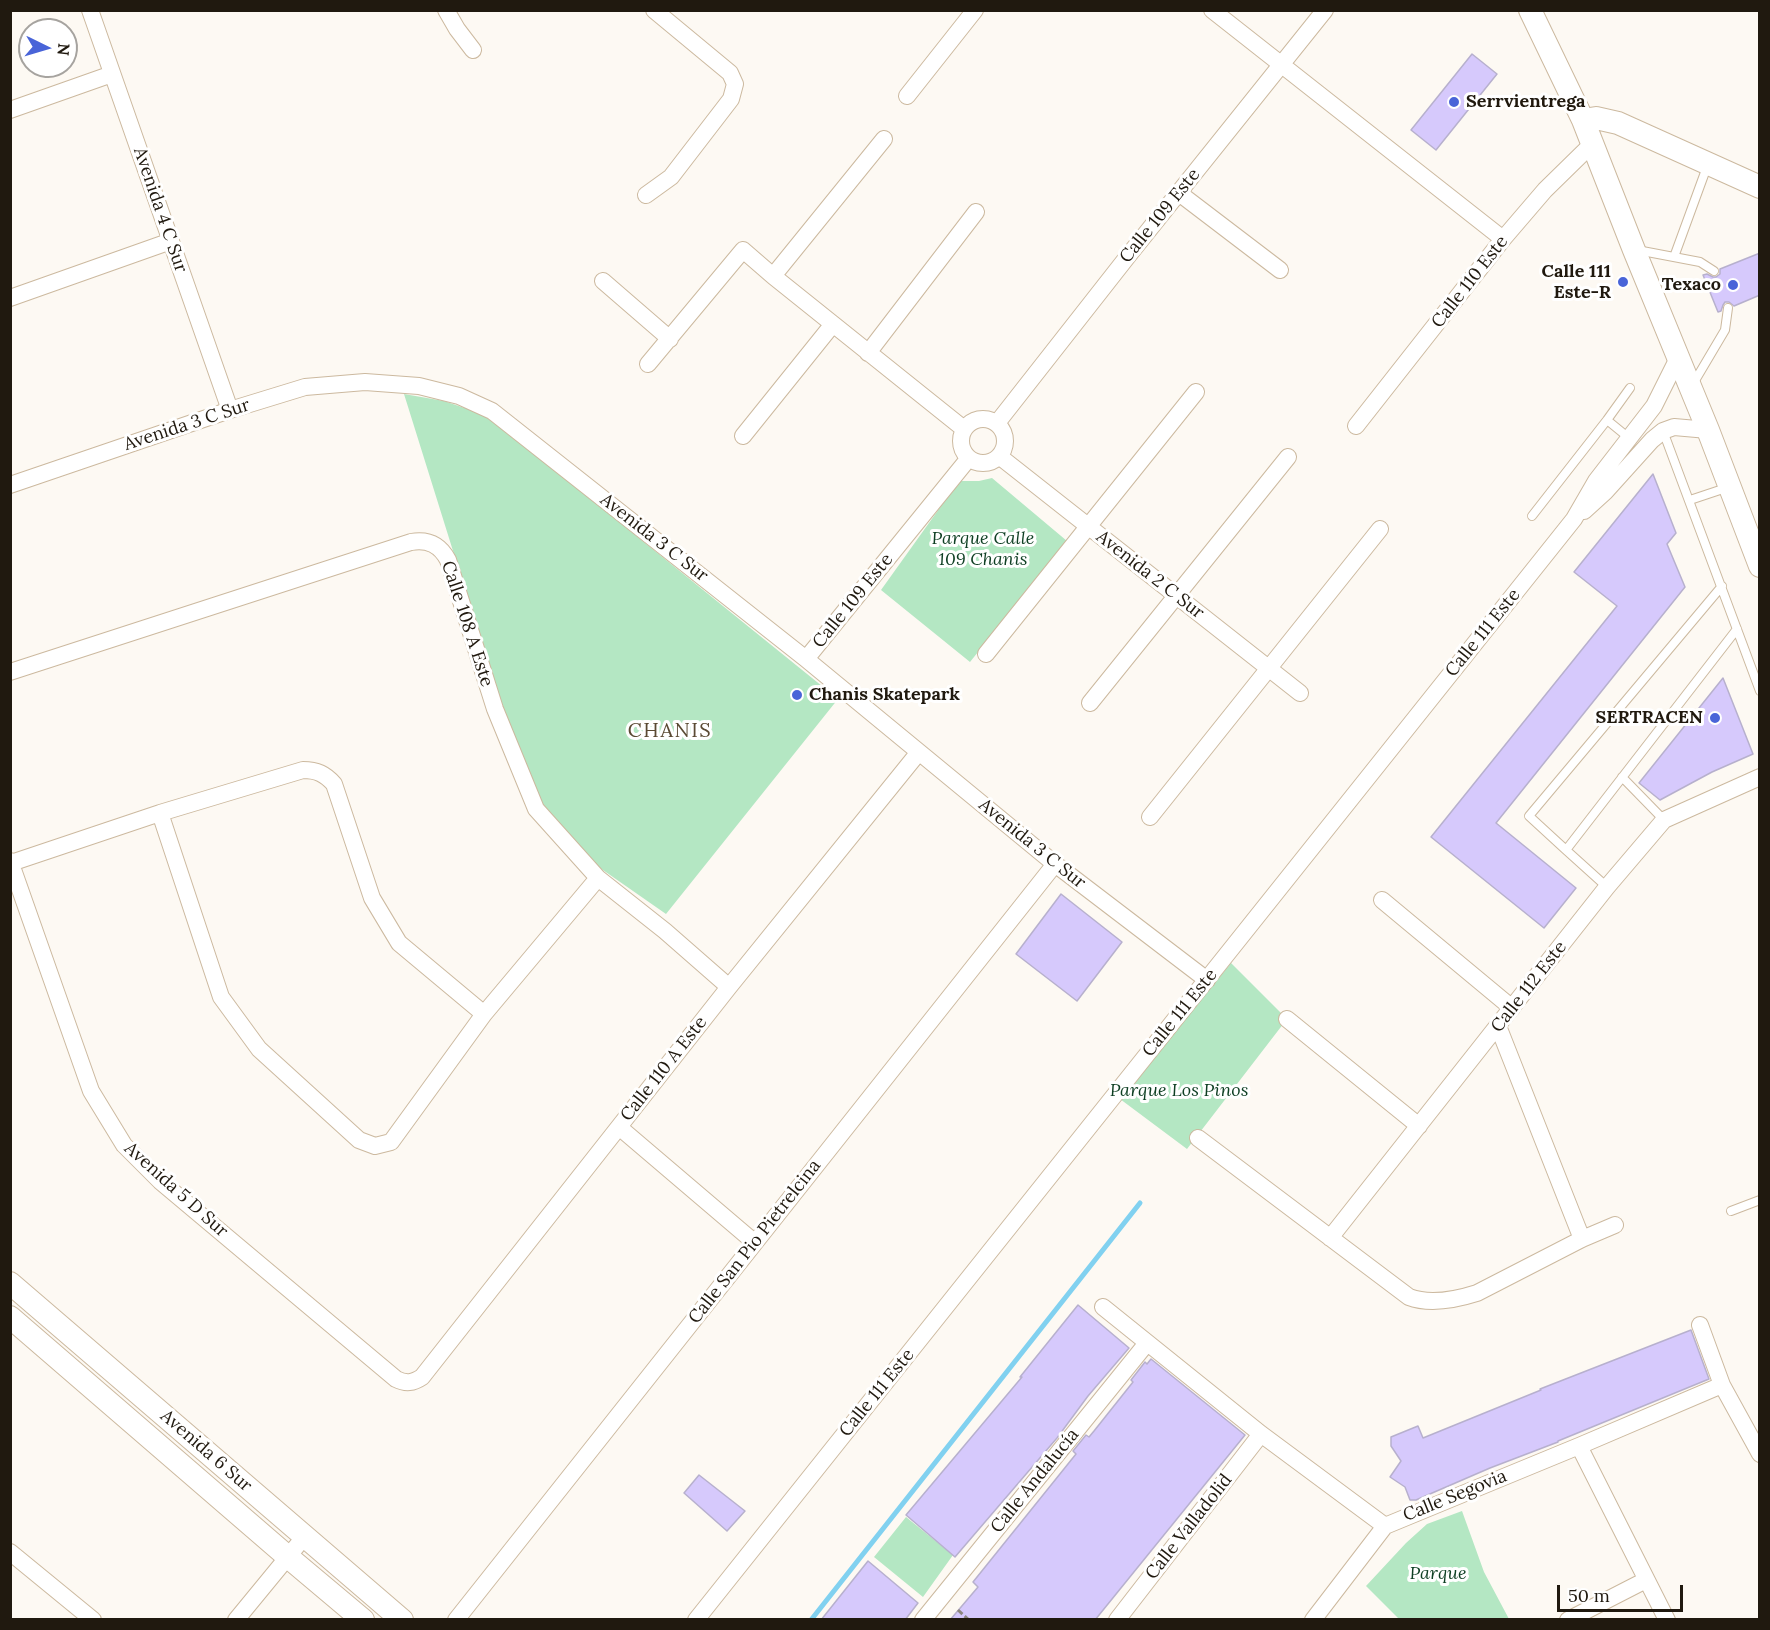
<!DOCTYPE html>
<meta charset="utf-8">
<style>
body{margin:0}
#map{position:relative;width:1770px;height:1630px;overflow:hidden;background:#fdf9f3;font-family:Lora,serif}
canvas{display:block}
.frame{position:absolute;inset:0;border:12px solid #20190f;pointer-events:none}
.north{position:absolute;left:18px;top:18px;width:60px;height:60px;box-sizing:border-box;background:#fff;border:2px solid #a6a39f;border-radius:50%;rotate:95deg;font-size:16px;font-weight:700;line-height:24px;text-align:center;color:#20190f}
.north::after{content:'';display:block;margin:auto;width:21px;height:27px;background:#4964d8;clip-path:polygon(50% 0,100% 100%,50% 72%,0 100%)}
.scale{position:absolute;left:1557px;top:1585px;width:126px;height:27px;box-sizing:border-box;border:3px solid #20190f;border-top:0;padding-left:8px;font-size:18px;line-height:21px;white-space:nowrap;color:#20190f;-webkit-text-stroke:4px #fff;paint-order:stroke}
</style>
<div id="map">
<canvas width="1770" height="1630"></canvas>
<div class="frame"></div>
<div class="north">N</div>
<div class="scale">50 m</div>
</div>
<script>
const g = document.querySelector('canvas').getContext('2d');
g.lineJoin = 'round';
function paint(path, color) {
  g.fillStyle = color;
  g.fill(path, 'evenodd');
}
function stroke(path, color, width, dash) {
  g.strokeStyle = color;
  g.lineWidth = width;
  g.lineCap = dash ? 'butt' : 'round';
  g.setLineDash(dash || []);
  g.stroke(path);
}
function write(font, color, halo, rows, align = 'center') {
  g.font = font + ' Lora,serif';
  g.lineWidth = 6;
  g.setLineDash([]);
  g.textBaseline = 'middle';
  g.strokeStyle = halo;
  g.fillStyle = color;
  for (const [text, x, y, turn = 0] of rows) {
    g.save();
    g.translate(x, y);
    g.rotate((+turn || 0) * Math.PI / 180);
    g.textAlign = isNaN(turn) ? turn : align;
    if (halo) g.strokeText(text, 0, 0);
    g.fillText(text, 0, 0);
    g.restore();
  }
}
paint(new Path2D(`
 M 404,394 L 444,401 L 488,416 L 838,699 L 666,914 L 600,868 L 543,807 L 498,695 Z
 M 992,478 L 1067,541 L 970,662 L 881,590 L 959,481 L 979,481 Z
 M 1231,963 L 1287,1019 L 1187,1149 L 1120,1099 Z
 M 1462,1511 L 1484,1572 L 1509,1619 L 1399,1619 L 1366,1586 L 1406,1543 L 1427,1524 Z
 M 906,1517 L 953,1555 L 923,1597 L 874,1557 Z`), '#b4e7c3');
stroke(new Path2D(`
 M 811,1620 L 1140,1203`), '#81d1f0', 5);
const building = new Path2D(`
 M 1472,54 L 1497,74 L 1436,150 L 1411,130 Z
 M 1760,253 L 1760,295 L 1734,306 L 1729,302 L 1725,302 L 1723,305 L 1721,311 L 1718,312 L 1703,275 L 1707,274 L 1713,277 L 1716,277 L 1720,274 L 1720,269 Z
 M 1653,474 L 1676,533 L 1667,544 L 1685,587 L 1496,823 L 1576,888 L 1544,928 L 1431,837 L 1617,606 L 1574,572 Z
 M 1723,678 L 1753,754 L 1712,772 L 1660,800 L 1639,783 Z
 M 1061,894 L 1122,942 L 1077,1001 L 1016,954 Z
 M 1078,1305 L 1129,1348 L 1088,1396 L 1057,1438 L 955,1557 L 906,1515 L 1022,1377 L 1020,1377 Z
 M 1691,1330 L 1709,1379 L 1558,1441 L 1558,1442 L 1490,1468 L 1416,1500 L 1410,1500 L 1405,1487 L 1390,1477 L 1401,1461 L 1391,1446 L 1391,1437 L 1418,1426 L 1423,1438 L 1541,1390 L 1540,1389 Z
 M 1151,1359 L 1245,1435 L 1095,1620 L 950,1620 L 978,1587 L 973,1582 L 1076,1454 L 1073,1451 L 1086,1435 L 1089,1437 L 1094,1431 L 1133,1382 L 1131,1380 L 1145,1362 L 1147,1364 Z
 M 699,1475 L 745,1511 L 727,1531 L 684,1493 Z
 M 868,1561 L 918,1603 L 905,1620 L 821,1620 Z`);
paint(building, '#d6c9fc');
stroke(building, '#b7b0cd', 1.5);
const lane = new Path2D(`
 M 1637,250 L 1700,262 L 1714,271
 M 1674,257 L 1708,164
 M 1693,384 L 1725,330 L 1728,308
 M 1607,420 L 1629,438
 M 1663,431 L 1760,691
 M 1690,500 L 1729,487
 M 1532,516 L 1607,420 L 1630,388
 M 1722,586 L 1529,816 L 1566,850 L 1737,629
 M 1622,777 L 1664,820
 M 1566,850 L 1607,887
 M 1731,1211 L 1760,1200`);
const street = new Path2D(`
 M 90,10 L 230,410
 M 446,10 L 457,29 L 473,50
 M 1212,10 L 1503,239
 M 907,96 L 975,10
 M 10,110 L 112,74
 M 1179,193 L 1280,270
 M 646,195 L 671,177 L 731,99 L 735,84 L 730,73 L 654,10
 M 773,276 L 884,139
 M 603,281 L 670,339
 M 10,298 L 171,241
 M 868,353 L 976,212
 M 648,364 L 743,250 L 773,276 L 964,429
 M961 441a22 22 0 1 1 44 0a22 22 0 1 1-44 0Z
 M 997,423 L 1128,256 L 1325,10
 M 1356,426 L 1503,239 L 1545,190 L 1592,144
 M 743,436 L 833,324
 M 999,456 L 1300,693
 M 10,485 L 230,410 L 305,387 L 365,382 L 419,386 L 459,396 L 492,411 L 806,659 L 1055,864 L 1207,980
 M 1584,511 L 1606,491 L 1652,440 L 1663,431 L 1674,427 L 1708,430
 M 986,654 L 1196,392
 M 806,659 L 969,458
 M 10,672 L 411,542 C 428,539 440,545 448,560 L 495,709 L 536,809 L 598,878 L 665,931 L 729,987
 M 1090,703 L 1288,457
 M 160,813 L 221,997 L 259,1049 L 359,1140 L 375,1146 L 391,1142 L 484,1014 L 598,878
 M 1150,817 L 1380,529
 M 10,861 L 91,1091 L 124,1145 L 160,1181 L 396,1379 C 406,1384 413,1383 422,1377 L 729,987 L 919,752
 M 11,863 L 160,813 L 303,770 C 317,770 325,774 334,784 L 372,898 L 399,943 L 484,1014
 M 1382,900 L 1512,1008
 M 1287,1019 L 1419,1126
 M 1498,1026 L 1582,1239
 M 619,1127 L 754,1242
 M 1198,1138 L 1409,1297 C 1430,1305 1455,1300 1477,1293 L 1582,1239 L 1615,1225
 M 1330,1238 L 1607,887 L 1664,820 L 1760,777
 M 1103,1307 L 1261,1434 L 1385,1526
 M 1700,1325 L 1722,1385 L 1760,1454
 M 1579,1446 L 1667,1620
 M 10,1552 L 93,1620
 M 236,1620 L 305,1536
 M 456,1620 L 1055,864
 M 696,1620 L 1574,519 L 1596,481 L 1654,406 L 1679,356
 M 923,1620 L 1147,1343
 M 1117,1620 L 1261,1434
 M 1313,1620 L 1385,1526 L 1579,1446 L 1722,1385
 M 1568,1620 L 1646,1580`);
const secondary = new Path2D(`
 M 1530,10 L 1583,120 L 1634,250 L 1708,430 L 1760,566
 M 1583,120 L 1596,118 L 1618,123 L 1760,187
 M 10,1283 L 402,1620
 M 10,1317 L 288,1557 L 363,1620`);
stroke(lane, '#ccb99f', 10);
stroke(street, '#ccb99f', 18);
stroke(secondary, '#ccb99f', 24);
stroke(new Path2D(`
 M 958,1610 L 969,1620`), '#8d877f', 3, [6, 3]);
stroke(lane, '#fff', 8);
stroke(street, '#fff', 16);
stroke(secondary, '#fff', 22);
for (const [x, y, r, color] of [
 [1454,102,6,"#4964d8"],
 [1623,282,6,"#4964d8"],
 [1733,285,6,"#4964d8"],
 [797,695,6,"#4964d8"],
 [1715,718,6,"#4964d8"]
]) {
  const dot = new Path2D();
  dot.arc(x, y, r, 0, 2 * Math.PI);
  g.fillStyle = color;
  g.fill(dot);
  stroke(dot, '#fff', 2);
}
write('bold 18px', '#20190f', '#fff', [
 ["Serrvientrega",1466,102,"left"],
 ["Calle 111",1611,272],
 ["Este-R",1611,293],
 ["Texaco",1721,285],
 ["Chanis Skatepark",809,695,"left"],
 ["SERTRACEN",1703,718]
], 'right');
write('18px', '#20190f', '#fff', [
 ["Avenida 4 C Sur",160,210,71],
 ["Calle 109 Este",1160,216,-51],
 ["Calle 110 Este",1470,282,-52],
 ["Avenida 3 C Sur",187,425,-18],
 ["Avenida 3 C Sur",654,538,38],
 ["Avenida 2 C Sur",1150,575,38],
 ["Calle 109 Este",853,601,-51],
 ["Calle 108 A Este",467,624,72],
 ["Calle 111 Este",1483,633,-51],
 ["Avenida 3 C Sur",1032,844,39],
 ["Calle 112 Este",1529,987,-52],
 ["Calle 111 Este",1180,1013,-51],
 ["Calle 110 A Este",664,1069,-52],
 ["Avenida 5 D Sur",176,1190,42],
 ["Calle San Pio Pietrelcina",755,1242,-52],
 ["Calle 111 Este",877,1393,-51],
 ["Avenida 6 Sur",206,1451,41],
 ["Calle Andalucía",1035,1481,-51],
 ["Calle Segovia",1455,1496,-22],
 ["Calle Valladolid",1189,1527,-52]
]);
write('italic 18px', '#0e3f23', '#fff', [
 ["Parque Calle",983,539],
 ["109 Chanis",983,560],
 ["Parque Los Pinos",1179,1091],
 ["Parque",1438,1574]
]);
g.letterSpacing = '1.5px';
write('20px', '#5a4a33', '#fff', [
 ["CHANIS",670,731]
]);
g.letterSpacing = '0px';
</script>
